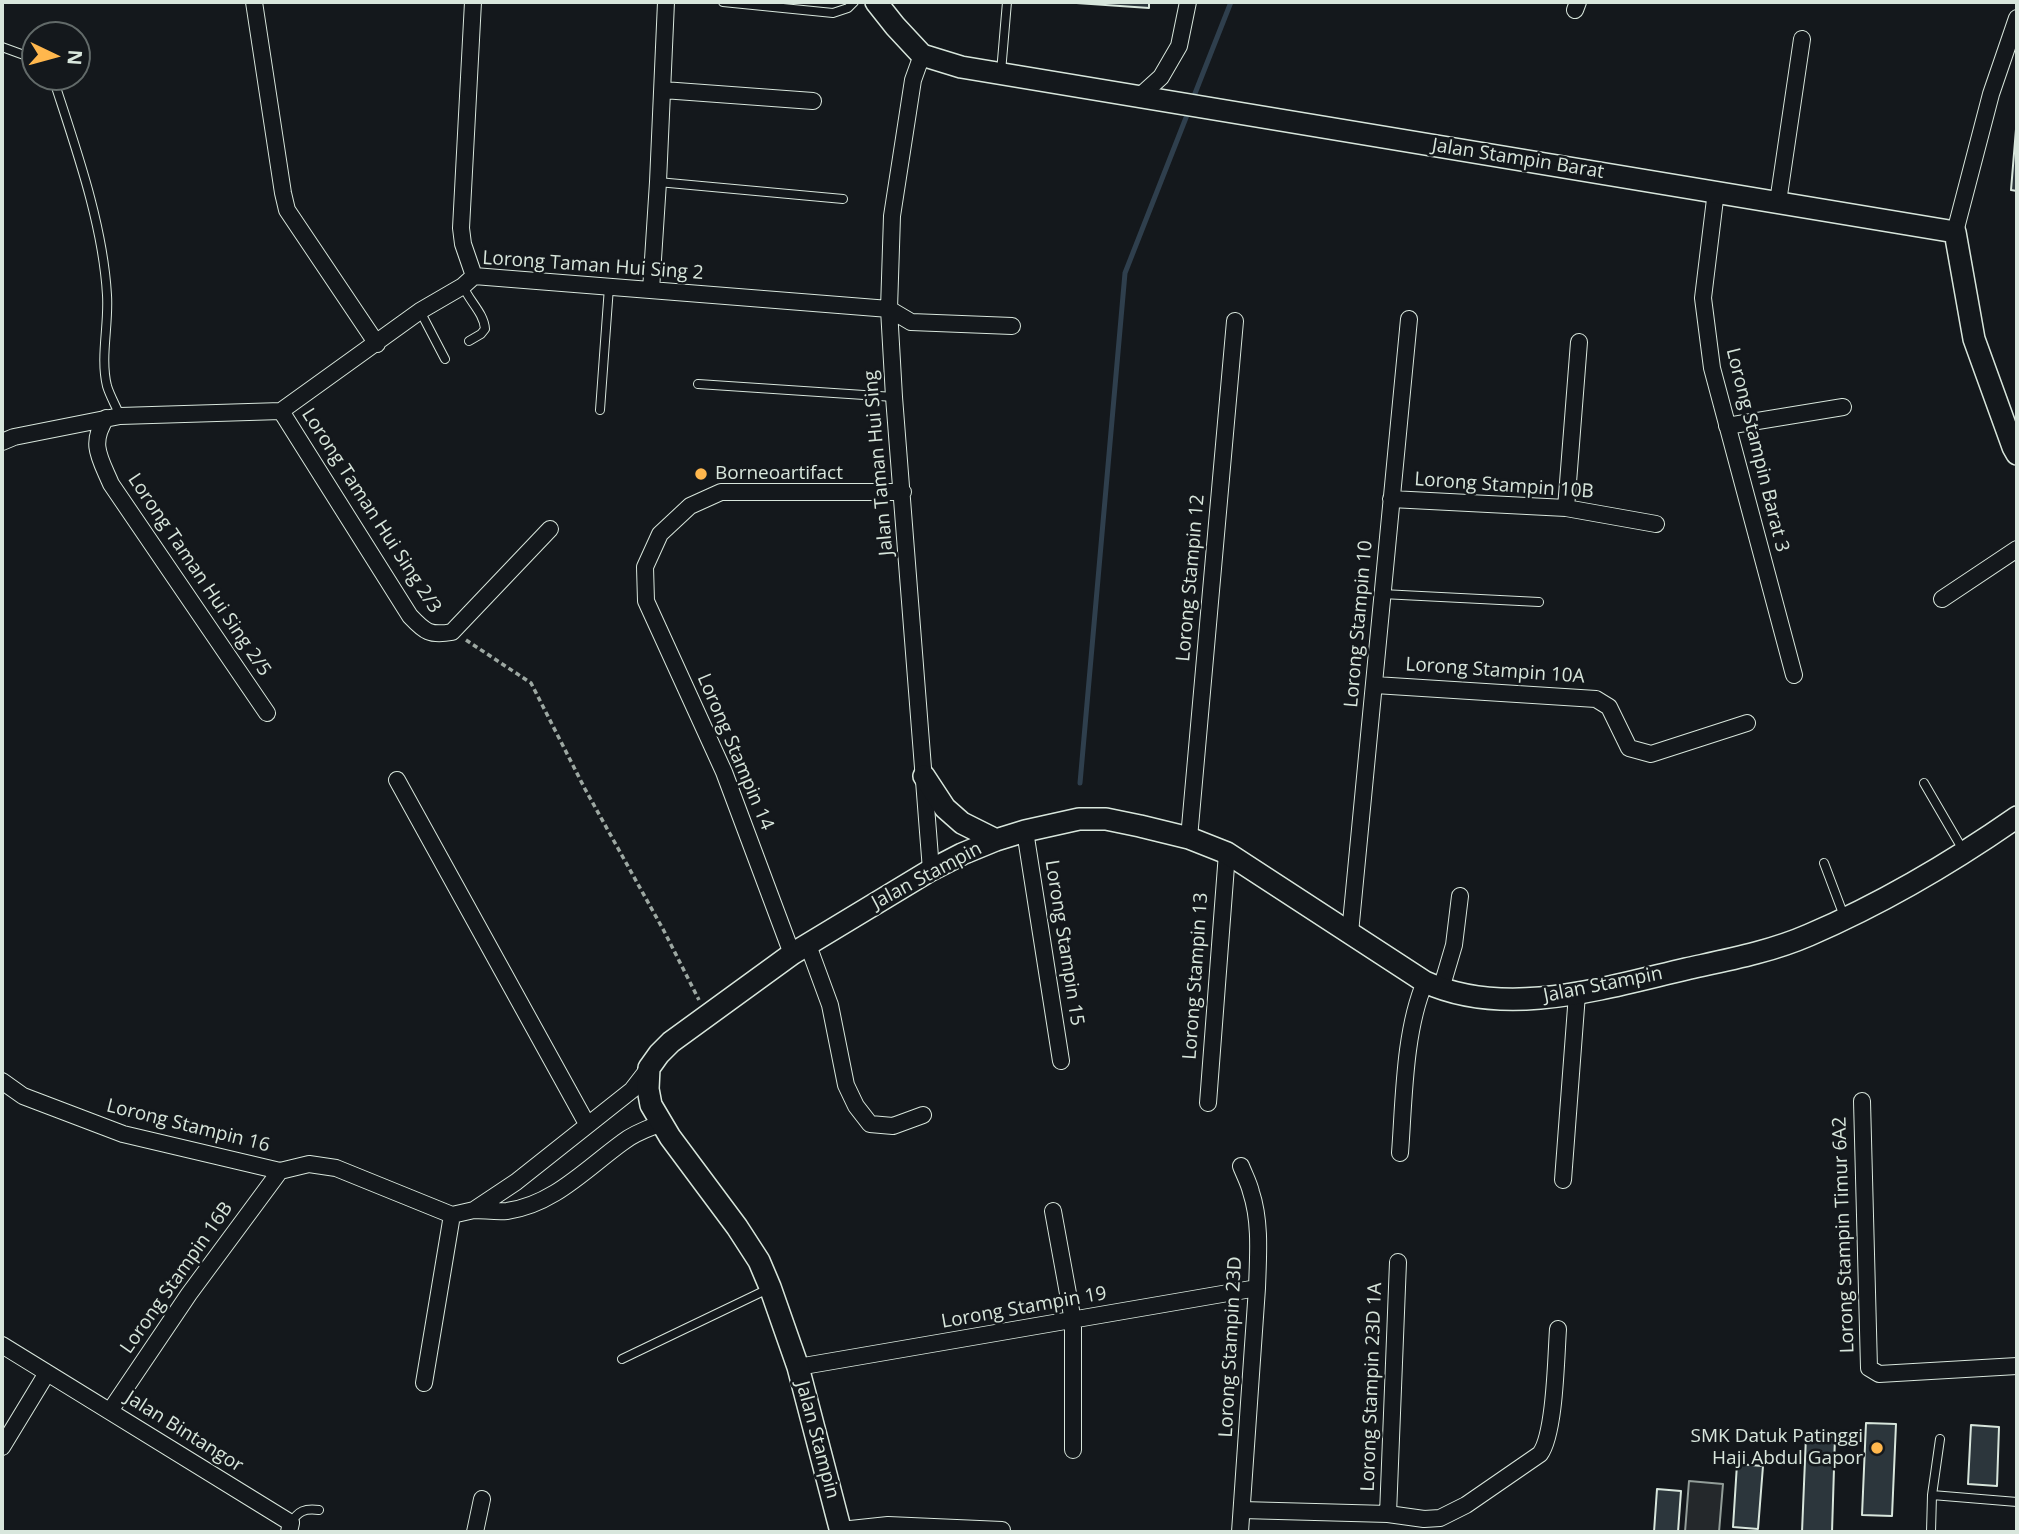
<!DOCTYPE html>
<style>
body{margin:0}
#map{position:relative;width:2019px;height:1534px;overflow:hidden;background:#14181c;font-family:"Open Sans",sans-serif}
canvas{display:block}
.frame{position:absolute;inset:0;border:4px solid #d8e6dc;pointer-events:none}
.north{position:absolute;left:21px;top:21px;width:70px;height:70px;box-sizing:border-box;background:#14181c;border:2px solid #626a69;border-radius:50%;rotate:95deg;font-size:19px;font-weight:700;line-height:28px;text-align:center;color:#d8e6dc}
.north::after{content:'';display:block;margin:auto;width:24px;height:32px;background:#ffb74d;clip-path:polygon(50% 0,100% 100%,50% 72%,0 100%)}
</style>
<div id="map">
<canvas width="2019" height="1534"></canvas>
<div class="frame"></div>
<div class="north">N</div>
</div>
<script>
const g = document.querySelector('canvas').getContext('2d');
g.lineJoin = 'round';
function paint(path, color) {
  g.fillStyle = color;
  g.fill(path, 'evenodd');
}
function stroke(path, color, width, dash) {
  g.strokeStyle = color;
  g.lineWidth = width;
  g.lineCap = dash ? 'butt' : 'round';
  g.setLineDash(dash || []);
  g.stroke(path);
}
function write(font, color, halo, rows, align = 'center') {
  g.font = font + ' "Open Sans",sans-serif';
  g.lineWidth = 5;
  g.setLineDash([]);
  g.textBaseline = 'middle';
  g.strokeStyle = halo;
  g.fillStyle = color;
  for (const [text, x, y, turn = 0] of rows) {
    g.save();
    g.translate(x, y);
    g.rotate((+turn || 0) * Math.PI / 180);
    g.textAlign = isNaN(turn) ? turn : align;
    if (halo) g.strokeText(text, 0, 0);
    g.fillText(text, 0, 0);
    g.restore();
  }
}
const parking = new Path2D(`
 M 1689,1481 L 1723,1484 L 1719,1532 L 1685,1532 Z`);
paint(parking, '#24282b');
stroke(parking, '#939e99', 2);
stroke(new Path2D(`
 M 1192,101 L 1231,2
 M 1080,783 L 1125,273 L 1189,110`), '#2f3f4d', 5);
const building = new Path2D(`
 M 1062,2 L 1149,2 L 1149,8 Z
 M 2017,117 L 2017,191 L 2011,190 Z
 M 1866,1423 L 1896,1424 L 1892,1516 L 1862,1515 Z
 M 1971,1425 L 1999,1427 L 1997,1486 L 1968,1484 Z
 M 1806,1436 L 1835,1437 L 1832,1532 L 1802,1532 Z
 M 1737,1464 L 1763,1466 L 1758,1529 L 1733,1527 Z
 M 1657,1489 L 1681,1491 L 1678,1532 L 1654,1532 Z`);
paint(building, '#2c363c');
stroke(building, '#d8e6dc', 2);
const service = new Path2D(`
 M 723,2 L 833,13 L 848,8 L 854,2
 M 2,47 L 35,59
 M 1001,72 L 1007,2
 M 50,77 L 54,81 C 76,149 103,224 107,295 C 109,325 100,357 107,386 C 110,396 116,406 120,416
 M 658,182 L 843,199
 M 463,286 C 469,301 484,313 485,329 L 481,334 L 469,341
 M 420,311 L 445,359
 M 698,384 L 894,397
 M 600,410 L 609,287
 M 1382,594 L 1539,602
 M 1924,783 L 1963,850
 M 1824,863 L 1844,916
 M 622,1359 L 768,1289
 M 1932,1495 L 2017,1502
 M 291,1523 C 298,1511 305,1508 319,1510
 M 1931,1532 L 1932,1495 L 1940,1439`);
const minor = new Path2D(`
 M 254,2 L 283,193 L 287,210 L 377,344
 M 473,2 L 461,228 L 463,244 L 474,276
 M 1575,10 L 1578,2
 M 922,55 L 913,80 L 892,216 L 889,309 L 894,397 L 931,870
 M 663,90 L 813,101
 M 1139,97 L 1161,77 L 1179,46 L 1188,2
 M 1716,191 L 1703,298 L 1712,368 L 1794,675
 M 1778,202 L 1802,39
 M 1955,232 L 1991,94 L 2017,18
 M 651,290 L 658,182 L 666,2
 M 281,411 L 410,616 C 425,632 430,636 452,632 L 550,529
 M 106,418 C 89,444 100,458 111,484 L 267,713
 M 1727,426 L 1843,407
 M 2,442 L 14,437 L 120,416 L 281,411 L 420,311 L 463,286 L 474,276 L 889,309 L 911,322 L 1012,326
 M 1391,499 L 1566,508 L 1656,524
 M 1566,508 L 1579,342
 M 1942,599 L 2017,549
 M 1375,685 L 1596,699 L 1609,707 L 1629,748 L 1651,754 L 1747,723
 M 397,780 L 587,1124
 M 1025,831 L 1061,1061
 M 1189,838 L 1235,321
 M 1350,933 L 1409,319
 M 808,945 L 830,1005 L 846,1085 L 856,1106 L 870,1124 L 893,1126 L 923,1115
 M 792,954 L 724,772 L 646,601 L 645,567 L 660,534 L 690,506 L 721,492 L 903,492
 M 1441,989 L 1454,945 L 1460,896
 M 2,1081 L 23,1096 L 123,1134 L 280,1171 L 309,1164 L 336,1168 L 452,1215 L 474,1210 L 516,1182 L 632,1090 L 649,1068
 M 1862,1101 L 1869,1368 L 1879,1374 L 2017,1366
 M 1208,1103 L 1227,853
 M 1400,1153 C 1404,1100 1404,1031 1425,982
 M 1563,1180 L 1577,994
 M 474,1210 C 484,1210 496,1212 507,1211 C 553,1205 587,1168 623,1142 C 634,1133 649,1128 662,1123
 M 1053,1211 L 1073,1321 L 1073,1450
 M 2,1345 L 291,1523 L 289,1532
 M 798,1367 L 1257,1288
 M 424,1383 L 452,1215
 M 110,1411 L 189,1294 L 280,1171
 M 2,1447 L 47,1373
 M 1242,1510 L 1388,1514 L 1424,1519 L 1440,1518 L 1466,1505 L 1540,1454 C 1555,1434 1556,1357 1558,1329
 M 1388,1514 L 1398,1262
 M 841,1530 L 888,1525 L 1002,1530
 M 475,1532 L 482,1499
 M 1240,1532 L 1257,1288 C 1258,1257 1261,1222 1251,1192 C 1249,1183 1244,1174 1241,1166`);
const tertiary = new Path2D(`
 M 876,2 L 895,26 L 922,55 L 961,67 L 1955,232 L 1974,339 L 2013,447 L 2017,454
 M 924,776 L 945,808 L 962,823 L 996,840
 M 841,1532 L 798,1367 L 770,1287 L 759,1261 L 737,1227 L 670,1137 L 651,1105 L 648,1089 L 649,1068 L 659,1054 L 671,1042 L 792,954 L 931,870 L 962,854 L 996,840 L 1025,831 L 1079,819 L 1106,819 L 1140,826 L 1189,838 L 1227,853 L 1425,982 C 1506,1019 1604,988 1686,969 C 1727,960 1770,952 1809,935 C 1883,903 1951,863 2017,817`);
stroke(service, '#d8e6dc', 10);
stroke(minor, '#d8e6dc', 18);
stroke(tertiary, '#d8e6dc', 24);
stroke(new Path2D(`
 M 466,640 L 531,683 L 585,789 L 664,931 L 699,1000`), '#9da8a2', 3.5, [5, 3.5]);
stroke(service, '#14181c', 8);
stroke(minor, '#14181c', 16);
stroke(tertiary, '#14181c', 21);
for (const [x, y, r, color] of [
 [701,474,7,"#ffb74d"],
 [1877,1448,7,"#ffb74d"]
]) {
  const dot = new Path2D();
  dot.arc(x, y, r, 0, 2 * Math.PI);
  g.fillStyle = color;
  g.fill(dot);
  stroke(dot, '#14181c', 2.5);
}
write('19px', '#d8e6dc', '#14181c', [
 ["Jalan Stampin Barat",1518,159,9],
 ["Lorong Taman Hui Sing 2",593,266,4],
 ["Lorong Stampin Barat 3",1757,450,76],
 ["Jalan Taman Hui Sing",879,463,-95],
 ["Lorong Stampin 10B",1504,486,4],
 ["Lorong Taman Hui Sing 2/3",371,511,57],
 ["Lorong Taman Hui Sing 2/5",199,575,56],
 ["Lorong Stampin 12",1191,578,-85],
 ["Lorong Stampin 10",1359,624,-85],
 ["Lorong Stampin 10A",1495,671,4],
 ["Lorong Stampin 14",735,752,67],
 ["Jalan Stampin",927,876,-28],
 ["Lorong Stampin 15",1064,943,81],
 ["Lorong Stampin 13",1196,976,-86],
 ["Jalan Stampin",1603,985,-11],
 ["Lorong Stampin 16",188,1126,14],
 ["Lorong Stampin Timur 6A2",1844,1235,-92],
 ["Lorong Stampin 16B",177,1278,-55],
 ["Lorong Stampin 19",1024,1308,-10],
 ["Lorong Stampin 23D",1231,1347,-87],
 ["Lorong Stampin 23D 1A",1372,1387,-88],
 ["Jalan Bintangor",184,1432,32],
 ["Jalan Stampin",817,1440,75]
]);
write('19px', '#d8e6dc', '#14181c', [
 ["Borneoartifact",715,474],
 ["SMK Datuk Patinggi",1863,1437,"right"],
 ["Haji Abdul Gapor",1863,1459,"right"]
], 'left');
</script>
